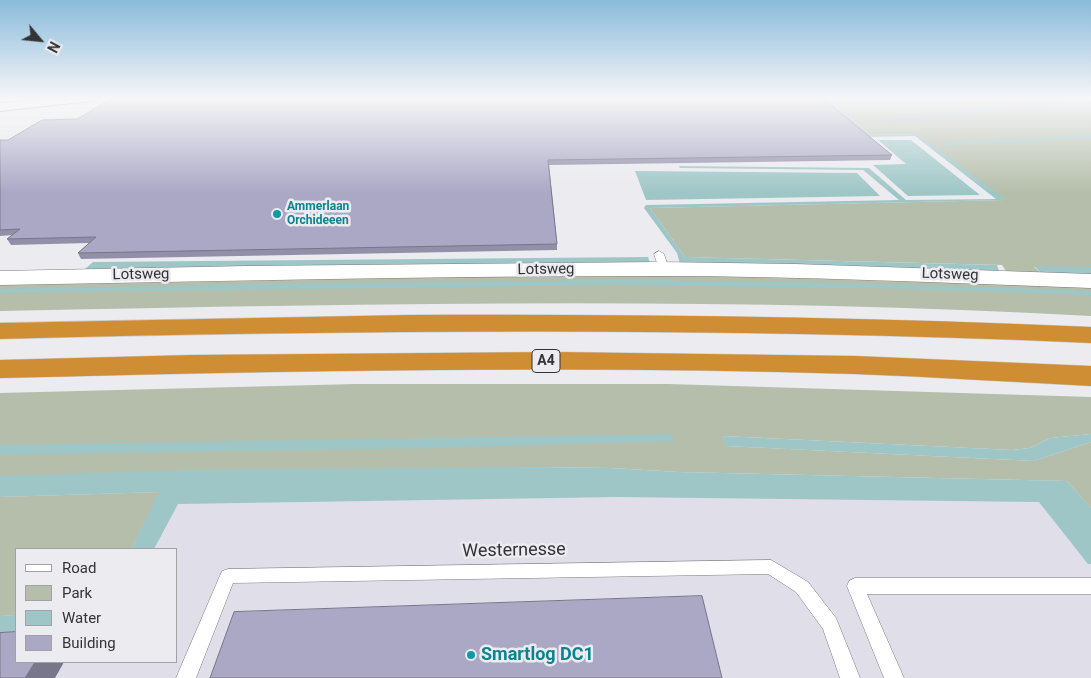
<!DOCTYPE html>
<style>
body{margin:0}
#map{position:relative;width:1091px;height:678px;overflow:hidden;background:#ebebf0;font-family:Roboto,sans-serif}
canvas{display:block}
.legend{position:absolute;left:15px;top:548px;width:162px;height:115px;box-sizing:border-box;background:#ebebf0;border:1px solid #a2a2a6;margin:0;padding:6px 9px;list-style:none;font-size:15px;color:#343436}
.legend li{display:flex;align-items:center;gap:10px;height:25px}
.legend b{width:25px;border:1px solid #a2a2a6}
.north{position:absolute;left:15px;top:15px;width:50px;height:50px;-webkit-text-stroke:4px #ebebf0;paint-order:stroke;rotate:118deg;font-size:14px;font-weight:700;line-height:20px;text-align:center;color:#343436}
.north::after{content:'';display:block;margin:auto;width:18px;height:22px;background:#343436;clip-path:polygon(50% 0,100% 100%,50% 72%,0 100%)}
</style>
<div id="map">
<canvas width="1091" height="678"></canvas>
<ul class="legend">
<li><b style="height:6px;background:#fff"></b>Road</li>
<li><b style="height:14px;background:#b4beaa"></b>Park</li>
<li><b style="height:14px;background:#9ec6c7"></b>Water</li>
<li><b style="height:14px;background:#aaa8c5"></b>Building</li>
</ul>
<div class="north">N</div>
</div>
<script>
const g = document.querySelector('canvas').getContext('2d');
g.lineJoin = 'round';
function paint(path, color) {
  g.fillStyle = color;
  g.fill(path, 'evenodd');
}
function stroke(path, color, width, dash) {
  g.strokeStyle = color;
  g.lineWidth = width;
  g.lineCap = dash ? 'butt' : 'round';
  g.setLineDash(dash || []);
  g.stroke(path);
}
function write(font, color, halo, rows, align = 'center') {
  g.font = font + ' Roboto,sans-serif';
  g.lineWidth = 5;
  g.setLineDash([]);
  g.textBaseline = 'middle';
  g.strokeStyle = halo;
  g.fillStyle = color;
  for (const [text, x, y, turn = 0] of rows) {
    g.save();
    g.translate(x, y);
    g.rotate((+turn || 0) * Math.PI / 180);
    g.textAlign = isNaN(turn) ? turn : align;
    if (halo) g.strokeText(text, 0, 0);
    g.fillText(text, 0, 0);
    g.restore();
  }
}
paint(new Path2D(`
 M 1091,488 L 1091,678 L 0,678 L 0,489 ZM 16,549 L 176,549 L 176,662 L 16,662 Z`), '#dfdee9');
paint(new Path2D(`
 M 826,98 L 1091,98 L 1091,267 L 1034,267 L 1041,273 L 1091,273 L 1091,278 L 1006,271 L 1002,265 L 685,257 L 650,208 L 1005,200 L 916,134 L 871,135 Z
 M 650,274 L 1091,284 L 1091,316 C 728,296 364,304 0,311 L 0,283 Z
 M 356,384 L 668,384 L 1091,397 L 1091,434 L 1050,438 L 1030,448 L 1012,450 L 723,436 L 726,446 L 1034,461 L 1091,442 L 1091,508 L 1067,481 L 679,472 L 611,468 L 538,467 L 0,487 L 0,393 Z
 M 160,492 L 131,549 L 16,549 L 16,615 L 0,616 L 0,497 Z`), '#b4beaa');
paint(new Path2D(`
 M 821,98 L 826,98 L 871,135 L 918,134 L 1006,200 L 650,208 L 685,257 L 997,265 L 999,271 L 680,264 L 677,253 L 644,208 L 646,205 L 899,200 L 863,170 L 680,168 L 679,166 L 869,168 L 906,200 L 996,199 L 915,136 L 867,137 Z
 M 878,140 L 911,140 L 980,195 L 908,196 L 873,165 L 906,164 Z
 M 635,171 L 857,173 L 880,196 L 646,200 Z
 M 648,257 L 650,263 L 85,269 L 93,262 Z
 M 1034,266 L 1091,267 L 1091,273 L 1041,273 Z
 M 616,280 C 774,281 933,285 1091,291 L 1091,295 L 865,288 L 614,285 L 0,293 L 0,289 L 318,283 Z
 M 672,434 L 674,441 L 439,448 L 0,455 L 0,445 Z
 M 1091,434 L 1091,442 L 1034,461 L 725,446 L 723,436 L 1012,450 L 1030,448 L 1050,438 Z
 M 538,467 L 611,468 L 679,472 L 1067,481 L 1091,508 L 1091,564 L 1088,564 L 1039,502 L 618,497 L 178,504 L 154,549 L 131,549 L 159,492 L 0,497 L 0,476 L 187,470 Z
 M 16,615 L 16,638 L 0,638 L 0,616 Z`), '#9ec6c7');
stroke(new Path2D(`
 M 890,119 L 1091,101
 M 946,144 L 1091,137`), '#9ec6c7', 3);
const lane = new Path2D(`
 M 659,251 L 664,254 L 669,269 L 667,271 L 661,271 L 659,269 L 654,254 Z
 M 771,560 L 808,582 L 836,618 L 860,678 L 840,678 L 823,629 L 796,592 L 768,574 L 233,583 L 196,678 L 176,678 L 222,571 L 228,569 Z
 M 855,578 L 1091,578 L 1091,594 L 867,594 L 904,678 L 884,678 L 847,586 L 849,581 Z`);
const street = new Path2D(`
 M 60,98 L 97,98 L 91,101 L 0,111 L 0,103 Z`);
const secondary = new Path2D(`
 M 659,262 L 795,264 L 1091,274 L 1091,288 C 947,283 802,276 658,276 C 439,276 219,281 0,285 L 0,271 L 248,266 Z`);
const highway = new Path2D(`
 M 409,315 C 637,314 864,317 1091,327 L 1091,343 C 727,327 364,330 0,339 L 0,323 Z
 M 555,352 L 855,356 L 1091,366 L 1091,386 C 1013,382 934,377 855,374 C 571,365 285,371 0,378 L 0,360 L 192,355 Z`);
stroke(lane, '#7d7d81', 1);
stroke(street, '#7d7d81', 2);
stroke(secondary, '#7d7d81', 1);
stroke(highway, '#cacacb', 1);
paint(lane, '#fff');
paint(street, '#fff');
paint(secondary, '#fff');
paint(highway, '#cf8d34');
paint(new Path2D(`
 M 0,140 L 892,155 L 890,160 L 549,165 L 557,244 L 557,250 L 81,259 L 78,253 L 89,243 L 11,245 L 7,239 L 12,235 L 0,236 Z`), '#9290a9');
paint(new Path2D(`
 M 35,662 L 64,662 L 55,678 L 25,678 Z`), '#77768a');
const building = new Path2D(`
 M 113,98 L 822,98 L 892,155 L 548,160 L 557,244 L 78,253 L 96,237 L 7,239 L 20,229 L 0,230 L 0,140 L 8,140 L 42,120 L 77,119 Z
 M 702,596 L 722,678 L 210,678 L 234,612 Z
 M 16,632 L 16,662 L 35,662 L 25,678 L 0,678 L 0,633 Z`);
paint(building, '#aaa8c5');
stroke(building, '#77768a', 1);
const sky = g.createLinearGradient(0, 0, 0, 193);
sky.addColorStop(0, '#8abbdb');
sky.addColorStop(0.51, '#f6f6f8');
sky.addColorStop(1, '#f6f6f800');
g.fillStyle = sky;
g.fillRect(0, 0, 1091, 193);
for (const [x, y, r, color] of [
 [277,214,5,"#0f9aa8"],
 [471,655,5,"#0f9aa8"]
]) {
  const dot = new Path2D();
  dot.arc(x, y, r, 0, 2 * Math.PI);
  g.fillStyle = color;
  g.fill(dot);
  stroke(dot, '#ebebf0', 2);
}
write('bold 12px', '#0d838f', '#ebebf0', [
 ["Ammerlaan",287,207],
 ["Orchideeen",287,221]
], 'left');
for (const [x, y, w] of [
 [546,361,28]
]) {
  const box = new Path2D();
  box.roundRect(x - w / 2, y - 11.5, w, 23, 4);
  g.fillStyle = '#ebebf0';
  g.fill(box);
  stroke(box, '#343436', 1);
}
write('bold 14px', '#343436', null, [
 ["A4",546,361]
]);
write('15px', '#343436', '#ebebf0', [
 ["Lotsweg",546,270,-1],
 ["Lotsweg",141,275,-1],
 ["Lotsweg",950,275,2]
]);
write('18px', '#343436', '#ebebf0', [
 ["Westernesse",514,551,-1]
]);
write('bold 18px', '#0d838f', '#ebebf0', [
 ["Smartlog DC1",481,655]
], 'left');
</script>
